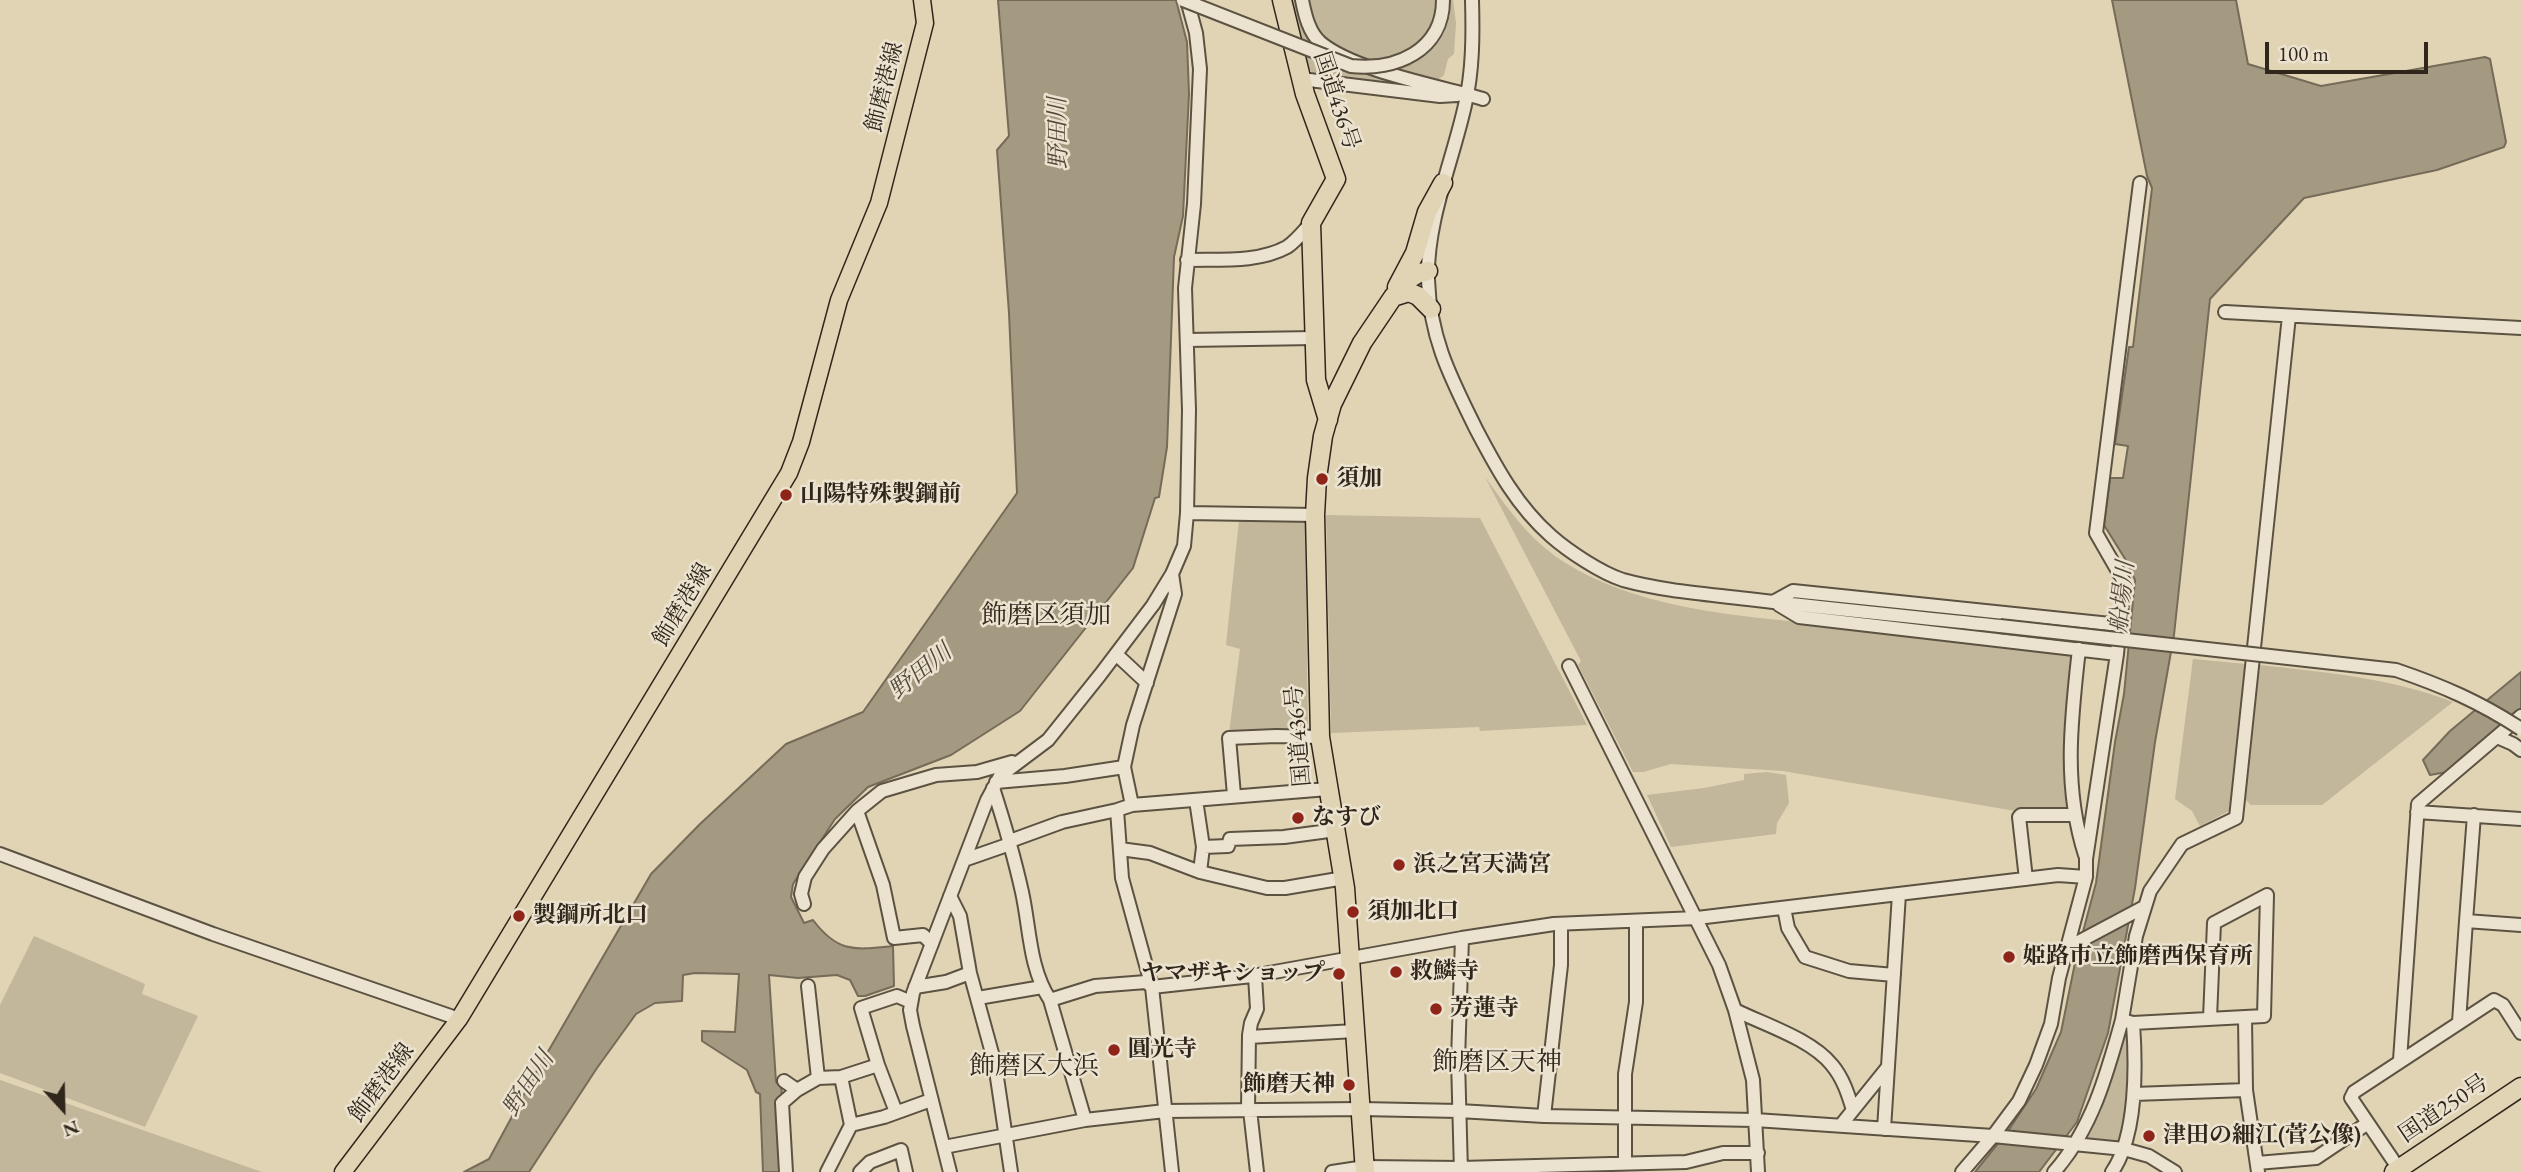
<!DOCTYPE html>
<meta charset="utf-8">
<style>
body{margin:0}
#map{position:relative;width:2521px;height:1172px;overflow:hidden;background:#e0d4b5;font-family:"EB Garamond",serif}
canvas{display:block}
.north{position:absolute;left:28px;top:1074px;width:70px;height:70px;-webkit-text-stroke:5px #ebe3cf;paint-order:stroke;rotate:158deg;font-size:19px;font-weight:700;line-height:28px;text-align:center;color:#30261b}
.north::after{content:'';display:block;margin:auto;width:24px;height:32px;background:#30261b;clip-path:polygon(50% 0,100% 100%,50% 72%,0 100%)}
.scale{position:absolute;left:2265px;top:42px;width:163px;height:32px;box-sizing:border-box;border:4px solid #30261b;border-top:0;padding-left:9px;font-size:21px;line-height:24px;white-space:nowrap;color:#30261b;-webkit-text-stroke:5px #ebe3cf;paint-order:stroke}
</style>
<div id="map">
<canvas width="2521" height="1172"></canvas>
<div class="north">N</div>
<div class="scale">100 m</div>
</div>
<script>
const g = document.querySelector('canvas').getContext('2d');
g.lineJoin = 'round';
function paint(path, color) {
  g.fillStyle = color;
  g.fill(path, 'evenodd');
}
function stroke(path, color, width, dash) {
  g.strokeStyle = color;
  g.lineWidth = width;
  g.lineCap = dash ? 'butt' : 'round';
  g.setLineDash(dash || []);
  g.stroke(path);
}
function write(font, color, halo, rows, align = 'center') {
  g.font = font + ' "EB Garamond","Noto Serif JP",serif';
  g.lineWidth = 5;
  g.setLineDash([]);
  g.textBaseline = 'middle';
  g.strokeStyle = halo;
  g.fillStyle = color;
  for (const [text, x, y, turn = 0] of rows) {
    g.save();
    g.translate(x, y);
    g.rotate((+turn || 0) * Math.PI / 180);
    g.textAlign = isNaN(turn) ? turn : align;
    if (halo) g.strokeText(text, 0, 0);
    g.fillText(text, 0, 0);
    g.restore();
  }
}
paint(new Path2D(`
 M 1289,0 L 1453,0 L 1456,23 L 1454,54 L 1448,59 L 1444,75 L 1426,90 L 1314,75 L 1303,60 Z
 M 1485,477 C 1506,506 1526,535 1555,556 C 1637,613 1750,616 1847,627 C 1922,635 1998,643 2074,652 L 2069,805 L 2067,812 L 2021,812 L 1783,771 L 1671,764 L 1643,772 L 1633,772 L 1578,665 L 1581,661 Z
 M 1326,515 L 1480,518 L 1587,725 L 1480,731 L 1479,727 L 1331,733 Z
 M 1239,520 L 1305,522 L 1308,732 L 1229,733 L 1240,649 L 1226,645 Z
 M 2193,659 L 2246,664 L 2233,809 L 2200,826 L 2192,811 L 2175,799 Z
 M 2260,665 C 2329,673 2387,677 2453,702 L 2322,805 L 2251,805 L 2245,799 Z
 M 1767,772 L 1786,775 L 1789,803 L 1777,823 L 1776,834 L 1671,847 L 1647,795 L 1704,788 L 1744,780 L 1744,774 Z
 M 34,936 L 145,984 L 142,994 L 198,1016 L 145,1127 L 0,1073 L 0,1005 Z
 M 2123,1032 L 2128,1032 C 2129,1070 2127,1105 2119,1142 L 2085,1141 L 2107,1087 Z
 M 0,1080 L 262,1172 L 0,1172 Z`), '#c2b69b');
const water = new Path2D(`
 M 998,0 L 1176,0 L 1187,42 L 1189,94 L 1183,216 L 1174,257 L 1167,447 L 1159,497 L 1155,498 L 1133,568 L 1020,711 L 951,755 L 868,787 L 835,819 L 793,884 L 791,897 L 804,923 L 813,920 C 838,953 854,950 893,946 L 894,986 L 865,996 L 858,996 L 850,980 L 837,975 L 798,978 L 769,975 L 776,1082 L 781,1084 L 782,1096 L 780,1172 L 763,1172 L 760,1094 L 756,1092 L 747,1070 L 702,1041 L 702,1031 L 735,1032 L 739,974 L 695,973 L 683,975 L 682,1001 L 655,1003 L 636,1014 L 597,1068 L 529,1172 L 464,1172 L 489,1159 L 535,1074 L 651,874 L 700,824 L 786,744 L 863,712 L 1017,493 L 1009,313 L 997,150 L 1009,136 Z
 M 2112,0 L 2236,0 L 2248,64 L 2321,86 L 2485,57 L 2490,59 L 2506,142 L 2504,147 L 2437,170 L 2304,198 L 2210,299 L 2174,635 L 2155,742 L 2135,888 L 2108,1033 L 2077,1122 L 2039,1172 L 1975,1172 L 2008,1131 L 2036,1089 L 2061,1032 L 2076,958 L 2096,883 L 2115,742 L 2124,694 L 2135,580 L 2127,562 L 2104,525 L 2110,478 L 2123,478 L 2128,446 L 2115,444 L 2129,347 L 2133,347 L 2152,188 L 2147,176 Z
 M 2521,672 L 2521,711 L 2447,772 L 2430,775 L 2423,760 L 2450,731 Z`);
paint(water, '#a49981');
stroke(water, '#766b58', 2);
const minor = new Path2D(`
 M 1302,0 C 1305,15 1309,33 1321,43 C 1355,71 1440,86 1483,99
 M 1472,0 C 1473,35 1473,70 1465,105 C 1453,160 1426,222 1428,280 C 1430,339 1451,378 1476,429 C 1497,469 1517,506 1551,536 C 1568,551 1601,573 1623,580 C 1663,591 1707,594 1748,599 C 1832,609 1916,617 2000,626
 M 1301,79 L 1440,96 L 1457,95
 M 1187,260 C 1219,259 1258,263 1287,247 C 1296,241 1304,231 1311,223
 M 2225,312 L 2521,328
 M 1187,340 L 1315,338
 M 1187,513 L 1315,515
 M 1773,602 L 1793,591 L 2120,625
 M 1779,605 L 1799,617 L 2117,654
 M 2079,649 C 2071,720 2063,786 2085,855
 M 1116,654 L 1147,683
 M 1569,666 L 1719,965 L 1735,1010 L 1753,1080 L 1758,1172
 M 2497,737 L 2513,744 L 2521,750
 M 996,782 L 1065,776 L 1124,767
 M 993,788 C 1004,822 1014,856 1022,892 C 1030,928 1029,968 1050,1000 L 1085,1120
 M 1234,795 L 1229,738 L 1276,736 L 1320,737
 M 1196,800 L 1203,847 L 1200,872
 M 1132,805 L 1124,767 L 1133,725 L 1175,594 L 1172,574
 M 1117,810 L 1122,878 L 1152,987 L 1172,1172
 M 857,811 L 883,885 L 894,938 L 923,935 L 932,944
 M 2417,812 L 2521,819
 M 2474,815 L 2466,921 L 2521,925
 M 1010,841 L 1062,822 L 1117,810 L 1132,805 L 1328,789
 M 1203,847 L 1228,846 L 1230,839 L 1284,837 L 1336,830
 M 1120,849 L 1150,853 L 1200,872 L 1267,888 L 1285,888 L 1344,878
 M 0,854 L 213,934 L 459,1019
 M 964,860 L 1010,844
 M 2026,879 L 2019,817 L 2021,815 L 2074,815
 M 950,896 L 960,916 L 970,973 L 995,1064 L 1011,1172
 M 804,904 L 801,894 L 805,877 L 823,849 L 857,811 L 882,791 L 936,775 L 977,772 L 1012,762
 M 1784,908 L 1788,928 L 1805,957 L 1849,971 L 1894,975
 M 2067,948 L 2144,907
 M 808,986 L 818,1078
 M 915,987 L 946,982 L 970,973
 M 978,998 L 1042,987
 M 1050,1000 L 1095,986 L 1146,982 L 1152,987 L 1252,976 L 1462,938 L 1554,924 L 1697,918 L 2058,875 L 2086,877
 M 1735,1010 C 1765,1025 1811,1039 1832,1065 C 1843,1078 1848,1094 1853,1110
 M 2210,1018 L 2214,923 L 2267,895 L 2264,1016 L 2133,1023 L 2122,1020 L 2136,936 L 2150,891 L 2182,844 L 2236,818 L 2289,316
 M 2245,1018 L 2246,1090 L 2258,1172
 M 2459,1022 L 2466,921
 M 1249,1037 L 1355,1031
 M 2400,1060 L 2418,804 L 2521,716
 M 841,1077 L 851,1125
 M 784,1081 L 797,1090
 M 2134,1094 L 2246,1090
 M 1248,1110 L 1249,1035 L 1251,1023 L 1257,1009 L 1255,976
 M 1250,1110 L 1257,1172
 M 896,1112 L 878,1065 L 861,1008 L 897,996 L 911,1002
 M 1544,1116 L 1561,965 L 1561,924
 M 1841,1125 L 1887,1068
 M 1884,1129 L 1899,894
 M 944,1147 L 1085,1120 L 1165,1111 L 1361,1109 L 1459,1111 L 1544,1116 L 1755,1120 L 1993,1136 L 2124,1149 L 2149,1156 L 2175,1172
 M 1625,1163 L 1625,1074 L 1636,1002 L 1636,921
 M 2257,1163 L 2316,1158 L 2368,1123
 M 2399,1169 L 2351,1098 L 2354,1092 L 2494,1000 L 2503,1005 L 2521,1033
 M 786,1172 L 782,1103 L 797,1090 L 818,1078 L 841,1077 L 878,1065
 M 827,1172 L 851,1125 L 884,1117 L 931,1100
 M 860,1172 L 870,1162 L 901,1150 L 906,1172
 M 950,1172 L 913,1026 L 910,1010 L 913,993 L 987,800 L 1000,776 L 1048,740 L 1100,675 L 1153,605 L 1172,574 L 1184,546 L 1187,513 L 1189,410 L 1185,288 L 1194,204 L 1200,69 L 1196,33 L 1187,0
 M 1332,1172 L 1365,1167 L 1461,1168 L 1686,1162 L 1723,1153 L 1758,1153
 M 1461,1172 L 1458,1060 L 1462,938
 M 1962,1172 L 1993,1136 L 2019,1101 L 2036,1065 L 2051,1024 L 2059,978 L 2086,877 L 2086,859 L 2117,654 L 2123,593 L 2123,580 L 2096,533 L 2140,183
 M 2054,1172 C 2092,1129 2107,1074 2122,1020
 M 2112,1172 C 2137,1136 2136,1065 2133,1023`);
const major = new Path2D(`
 M 343,1172 L 459,1019 L 789,473 L 801,442 L 839,300 L 879,203 L 925,23 L 922,0`);
const highway = new Path2D(`
 M 1282,0 L 1305,94 L 1336,179 L 1311,223 L 1316,380 L 1328,420
 M 1397,287 L 1415,253 L 1427,212 L 1443,183
 M 1393,297 L 1409,292 L 1418,296 L 1431,309
 M 1365,1172 L 1345,888 L 1320,737 L 1315,515 L 1317,478 L 1323,436 L 1332,404 L 1362,343 L 1393,297 L 1409,279 L 1417,274 L 1428,271
 M 2394,1172 L 2521,1087`);
stroke(minor, '#5c5242', 16);
stroke(major, '#30261b', 19);
stroke(highway, '#30261b', 21);
stroke(minor, '#ebe3cf', 12);
stroke(major, '#e0d4b5', 16);
stroke(highway, '#e0d4b5', 18);
const minorBridge = new Path2D(`
 M 1183,0 L 1351,66 C 1395,71 1443,51 1443,0
 M 2000,626 L 2396,670 C 2443,686 2480,702 2521,729`);
stroke(minorBridge, '#5c5242', 16, []);
stroke(minorBridge, '#ebe3cf', 12);
for (const [x, y, r, color] of [
 [1322,479,7,"#8f2418"],
 [786,495,7,"#8f2418"],
 [1298,818,7,"#8f2418"],
 [1399,865,7,"#8f2418"],
 [1353,912,7,"#8f2418"],
 [519,916,7,"#8f2418"],
 [2009,957,7,"#8f2418"],
 [1396,972,7,"#8f2418"],
 [1339,974,7,"#8f2418"],
 [1436,1009,7,"#8f2418"],
 [1114,1050,7,"#8f2418"],
 [1349,1085,7,"#8f2418"],
 [2149,1136,7,"#8f2418"]
]) {
  const dot = new Path2D();
  dot.arc(x, y, r, 0, 2 * Math.PI);
  g.fillStyle = color;
  g.fill(dot);
  stroke(dot, '#ebe3cf', 2.5);
}
write('23px', '#30261b', '#ebe3cf', [
 ["飾磨港線",885,87,-76],
 ["国道436号",1336,101,72],
 ["飾磨港線",683,605,-59],
 ["国道436号",1299,736,-95],
 ["飾磨港線",382,1083,-53],
 ["国道250号",2444,1109,-34]
]);
write('bold 23px', '#30261b', '#ebe3cf', [
 ["須加",1336,479],
 ["山陽特殊製鋼前",800,495],
 ["なすび",1312,818],
 ["浜之宮天満宮",1413,865],
 ["須加北口",1367,912],
 ["製鋼所北口",533,916],
 ["姫路市立飾磨西保育所",2023,957],
 ["救鱗寺",1410,972],
 ["ヤマザキショップ",1325,974,"right"],
 ["芳蓮寺",1450,1009],
 ["圓光寺",1128,1050],
 ["飾磨天神",1335,1085,"right"],
 ["津田の細江(菅公像)",2163,1136]
], 'left');
write('italic 24px', '#53483a', '#ebe3cf', [
 ["野田川",1059,133,-91],
 ["船場川",2123,597,-84],
 ["野田川",921,672,-39],
 ["野田川",529,1084,-57]
]);
write('26px', '#30261b', '#ebe3cf', [
 ["飾磨区須加",1046,616],
 ["飾磨区天神",1497,1063],
 ["飾磨区大浜",1034,1067]
]);
</script>
